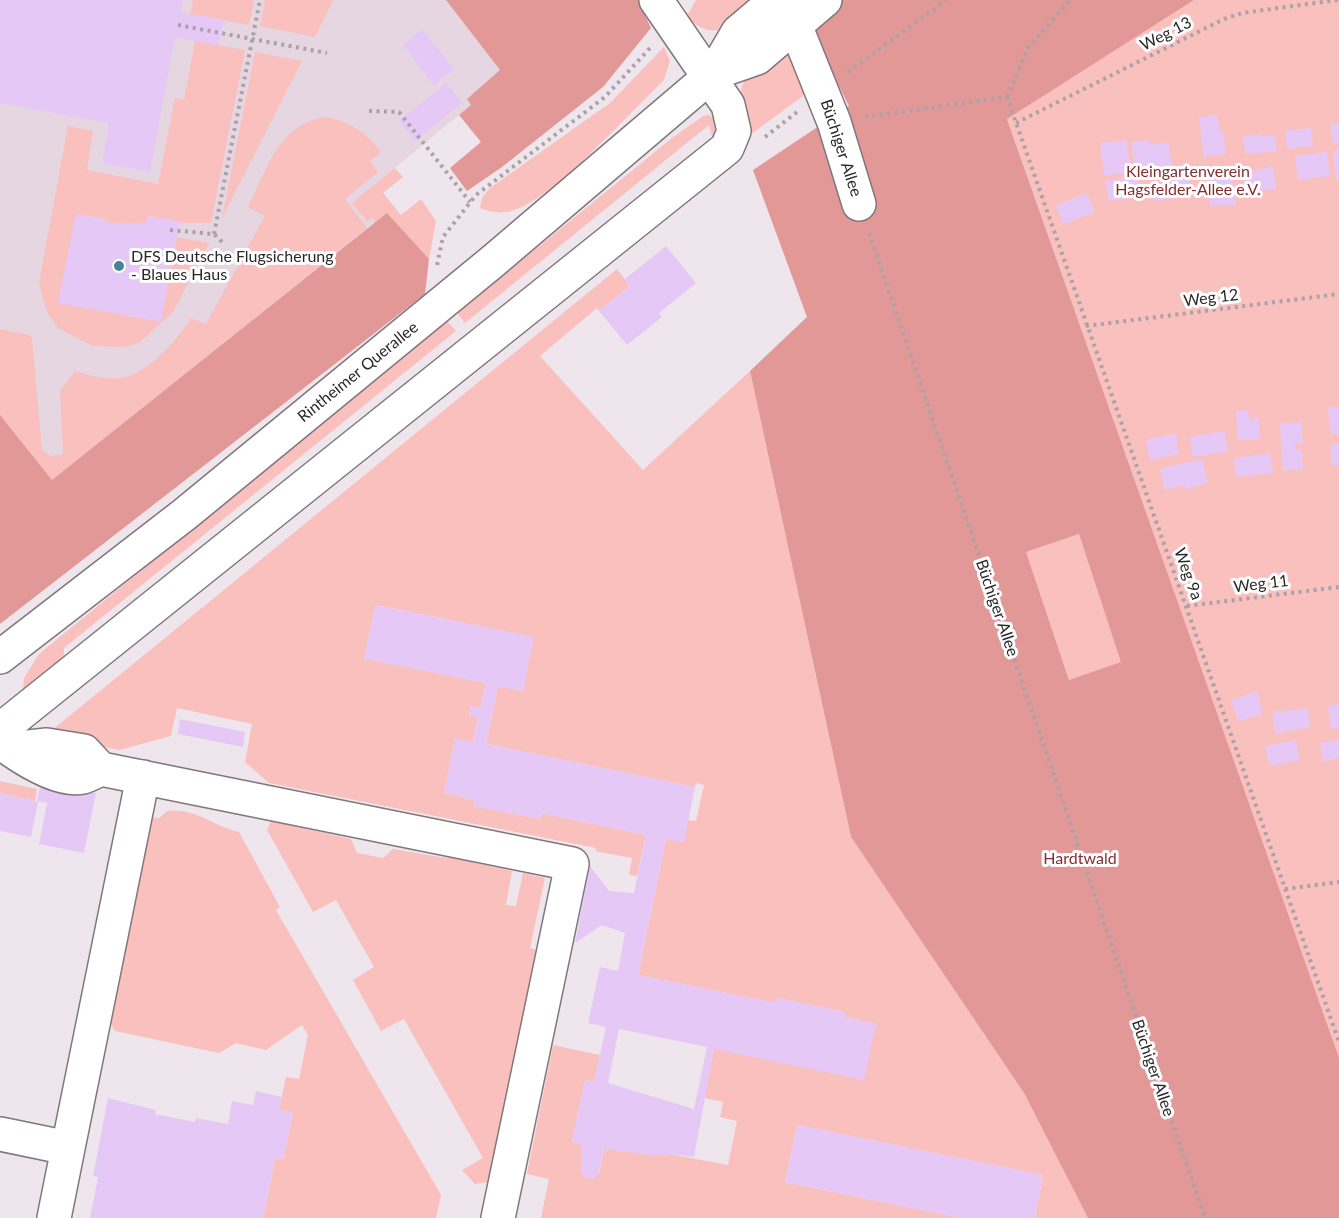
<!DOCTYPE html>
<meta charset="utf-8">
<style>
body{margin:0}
canvas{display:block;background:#efe6ed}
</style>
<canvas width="1339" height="1218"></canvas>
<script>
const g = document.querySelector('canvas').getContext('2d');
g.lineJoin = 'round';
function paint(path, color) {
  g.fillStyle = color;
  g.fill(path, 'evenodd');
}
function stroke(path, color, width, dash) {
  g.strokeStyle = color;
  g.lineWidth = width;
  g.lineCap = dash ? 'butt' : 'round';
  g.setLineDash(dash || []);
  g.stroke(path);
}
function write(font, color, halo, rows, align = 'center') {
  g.font = font + ' Lato,sans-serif';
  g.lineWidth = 6;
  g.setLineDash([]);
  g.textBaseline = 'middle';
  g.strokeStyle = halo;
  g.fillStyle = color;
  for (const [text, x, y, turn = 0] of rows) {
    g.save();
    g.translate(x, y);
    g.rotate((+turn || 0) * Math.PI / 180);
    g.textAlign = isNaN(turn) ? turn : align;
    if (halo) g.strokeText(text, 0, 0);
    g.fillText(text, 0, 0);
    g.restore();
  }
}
paint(new Path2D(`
 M 0,0 L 446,0 L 501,70 L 467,99 L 471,105 L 368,190 L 394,222 L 51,496 L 0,433 Z`), '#e6d6e1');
paint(new Path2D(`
 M 193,0 L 254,0 L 249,25 L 190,14 Z
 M 265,0 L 333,0 L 315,37 L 260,26 Z
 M 696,0 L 760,0 C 736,20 716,48 687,16 Z
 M 1194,0 L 1339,0 L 1339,1059 L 1007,118 Z
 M 195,41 L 245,50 L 211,223 L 172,223 L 172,220 L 148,216 L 146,224 L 107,223 L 108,220 L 84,215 L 68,296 L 169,236 L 209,243 L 173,312 L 139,343 L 124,347 L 92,346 L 58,328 L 47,312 L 39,283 L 68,126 L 93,131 L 87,170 L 158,184 L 175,98 L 184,100 Z
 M 791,43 L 805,91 L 803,96 L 750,135 C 747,117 734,97 745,80 Z
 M 664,47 L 670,61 L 664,80 C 630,112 552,201 511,211 C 500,214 490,212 480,208 L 482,198 L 490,188 L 610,103 Z
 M 255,52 L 302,61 L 222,218 Z
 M 709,115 L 722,125 L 714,145 L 709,125 L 465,323 L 457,313 L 672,138 L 703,116 Z
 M 326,117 C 350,122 366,132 381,152 L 370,161 L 378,172 L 345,199 L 367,228 L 52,480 L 0,415 L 0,329 L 29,335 L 32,338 L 42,450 L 51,456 L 63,454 L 60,391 L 75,371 C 91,376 109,381 126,377 C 150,371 179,338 191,318 L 206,324 L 265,216 L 248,207 C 268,168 278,124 326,117 Z
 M 395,168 L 403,177 L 383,193 L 401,215 L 421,199 L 436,221 L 429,259 L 387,213 L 376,222 L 372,218 L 367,221 L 352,203 Z
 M 617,269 L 630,286 L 599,311 L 597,308 L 540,356 L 643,470 L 750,371 L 851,837 L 1024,1093 L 1088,1218 L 1035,1218 L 1043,1175 L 797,1125 L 785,1182 L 961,1218 L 541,1218 L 549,1179 L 527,1174 L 553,1045 L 600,1055 L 594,1082 L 585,1080 L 572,1142 L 581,1144 L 582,1174 L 593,1179 L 599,1173 L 604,1149 L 669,1156 L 669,1154 L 728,1165 L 737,1121 L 720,1117 L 723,1102 L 704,1098 L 714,1049 L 876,1024 L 844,1017 L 845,1012 L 777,998 L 776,1003 L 638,975 L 666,839 L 688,820 L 696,821 L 704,785 L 696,783 L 695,787 L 486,744 L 498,686 L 523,691 L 533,637 L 376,605 L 364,658 L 486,683 L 480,708 L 471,706 L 469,715 L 478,717 L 473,742 L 455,739 L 444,793 L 475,800 L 474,806 L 540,819 L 541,813 L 646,835 L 637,876 L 629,875 L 632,858 L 595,851 L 596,848 L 269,783 L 245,762 L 252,724 L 177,708 L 171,736 L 119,750 L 46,735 Z
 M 447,321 L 456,331 L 64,648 L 63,670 L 22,702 L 24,678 L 39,654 Z
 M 1079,534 L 1122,662 L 1069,680 L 1026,552 Z
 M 0,781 L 37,789 L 35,801 L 0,793 Z
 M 167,811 C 194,807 215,827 239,832 L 280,907 L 276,910 L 441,1195 L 436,1218 L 263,1218 L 275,1158 L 283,1159 L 293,1113 L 279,1110 L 286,1077 L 299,1079 L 308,1035 L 302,1025 L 266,1050 L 236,1043 L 219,1053 L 115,1031 L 110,1023 L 150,817 L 159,818 Z
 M 271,821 L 351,839 L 357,853 L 383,858 L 393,849 L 446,858 L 449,857 L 512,871 L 506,905 L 516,906 L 523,873 L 545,878 L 530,948 L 538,950 L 488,1182 L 475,1184 L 462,1170 L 483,1158 L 404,1019 L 381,1031 L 353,980 L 374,967 L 336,900 L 313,912 L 267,830 Z`), '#fac0bd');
paint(new Path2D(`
 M 446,0 L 638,0 L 651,28 L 603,87 L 502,167 L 467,191 L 450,168 L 481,142 L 459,115 L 471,105 L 467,99 L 500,70 Z
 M 842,0 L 1194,0 L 1007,119 L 1339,1058 L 1339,1218 L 1088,1218 L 1024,1093 L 851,837 L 750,371 L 807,317 L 753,170 L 849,106 L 810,29 ZM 1079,534 L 1121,662 L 1069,680 L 1026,552 Z
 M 387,213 L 429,259 L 425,294 L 0,624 L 0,415 L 52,480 Z`), '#e29896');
paint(new Path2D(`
 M 0,0 L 183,0 L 180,12 L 224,20 L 219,45 L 175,37 L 150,172 L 102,163 L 109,123 L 0,103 Z
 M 422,29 L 454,69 L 434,85 L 403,45 Z
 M 446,83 L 462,103 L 415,141 L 399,121 Z
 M 1218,115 L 1219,132 L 1223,131 L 1226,154 L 1204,157 L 1199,117 Z
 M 1339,123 L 1339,143 L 1333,144 L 1330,124 Z
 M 1311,128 L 1313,146 L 1287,149 L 1285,131 Z
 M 1261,134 L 1262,137 L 1275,135 L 1277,151 L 1245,154 L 1243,136 Z
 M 1126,140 L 1131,172 L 1104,176 L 1100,143 Z
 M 1149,140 L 1150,145 L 1168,142 L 1172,167 L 1136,173 L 1131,142 Z
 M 1339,150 L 1339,180 L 1336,180 L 1333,151 Z
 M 1327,152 L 1330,176 L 1298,180 L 1295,156 Z
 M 1230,165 L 1236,205 L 1210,205 L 1205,169 Z
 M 1273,166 L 1276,189 L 1245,193 L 1242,174 Z
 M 1189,172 L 1192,196 L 1153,201 L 1151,187 L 1172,184 L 1170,175 Z
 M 1138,176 L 1140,197 L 1109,201 L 1105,181 Z
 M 1087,193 L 1095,212 L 1063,224 L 1056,205 Z
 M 76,214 L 108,220 L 107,223 L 146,224 L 148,216 L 180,221 L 161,322 L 58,303 Z
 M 666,246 L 696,283 L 659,313 L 662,317 L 627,345 L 599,311 L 630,286 L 625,279 Z
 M 1339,407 L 1339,434 L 1331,435 L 1328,408 Z
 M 1248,410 L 1249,419 L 1259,418 L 1260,439 L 1238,440 L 1236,411 Z
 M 1301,422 L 1303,443 L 1295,444 L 1296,450 L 1301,449 L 1303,469 L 1283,471 L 1280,424 Z
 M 1225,431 L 1228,452 L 1192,457 L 1190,437 Z
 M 1176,433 L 1179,454 L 1150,460 L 1146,440 Z
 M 1339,444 L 1339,465 L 1332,465 L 1330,445 Z
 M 1270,453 L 1273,473 L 1236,477 L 1234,458 Z
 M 1202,459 L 1208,483 L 1186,489 L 1184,485 L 1165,490 L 1160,469 Z
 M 375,605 L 534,637 L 523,691 L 498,686 L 486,744 L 695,787 L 684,843 L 666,839 L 638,975 L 776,1003 L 777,998 L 846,1012 L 844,1017 L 876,1024 L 864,1080 L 714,1049 L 694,1157 L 669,1154 L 669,1156 L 649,1155 L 604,1149 L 598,1175 L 593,1179 L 584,1177 L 581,1171 L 581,1144 L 572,1142 L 585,1080 L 594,1082 L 606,1027 L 588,1023 L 600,967 L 618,971 L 625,933 L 602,925 L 575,943 L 590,866 L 609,891 L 634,893 L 646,835 L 541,813 L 540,819 L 473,806 L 475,800 L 444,793 L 455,738 L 473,742 L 478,717 L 469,716 L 471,706 L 480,708 L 486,683 L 364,659 ZM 619,1029 L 707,1047 L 694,1109 L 608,1083 Z
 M 1258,691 L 1262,714 L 1238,721 L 1231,700 Z
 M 1339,704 L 1339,728 L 1331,729 L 1328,706 Z
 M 1308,708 L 1310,727 L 1275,734 L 1273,712 Z
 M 180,719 L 245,732 L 243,747 L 178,734 Z
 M 1296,740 L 1299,760 L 1270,766 L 1265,746 Z
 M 1339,740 L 1339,758 L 1323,761 L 1320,743 Z
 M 41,782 L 96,793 L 84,853 L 39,844 L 47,803 L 37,801 Z
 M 0,793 L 38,802 L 31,837 L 0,831 Z
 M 256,1091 L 282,1097 L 279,1110 L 293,1113 L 283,1159 L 275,1158 L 263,1218 L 90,1218 L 98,1177 L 93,1176 L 108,1098 L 156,1110 L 155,1114 L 195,1122 L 196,1118 L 228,1124 L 232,1101 L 253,1105 Z
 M 797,1125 L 1043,1175 L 1035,1218 L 961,1218 L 785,1182 Z`), '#e6c8f7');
const minor = new Path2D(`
 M 785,0 L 834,122 L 859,204
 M 714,73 L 757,58 L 825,0
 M 0,657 L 185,514 L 492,262 L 714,73 L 738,32 L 776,0
 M 0,730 L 727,148 L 734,131 L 728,105 L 656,0
 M 0,742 C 19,756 58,783 83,777 C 89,775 95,772 101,769 L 572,864 L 498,1218
 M 10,749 L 47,745 L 84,751 L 101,769
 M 0,1134 L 68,1148 L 54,1218
 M 68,1148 L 143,777`);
stroke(minor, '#7f777c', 36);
stroke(new Path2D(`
 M 178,25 L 327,53
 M 848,72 L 946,0
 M 1007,97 L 1028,48 L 1070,0
 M 369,111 L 399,112 L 470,202
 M 865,117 L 1007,97 L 1339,1042
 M 1016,123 L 1224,19 L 1242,13 L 1338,0
 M 765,137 L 797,112
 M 170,230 L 214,234 L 222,242
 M 869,233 L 1205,1218
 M 214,234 L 260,0
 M 437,265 L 443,237 L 476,195 L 605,97 L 650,48
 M 1086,326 L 1339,294
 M 1187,606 L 1339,587
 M 1285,889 L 1339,882`), '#a9a2a7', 4, [3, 4.5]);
stroke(minor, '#fff', 33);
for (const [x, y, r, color] of [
 [119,266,6,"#458499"]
]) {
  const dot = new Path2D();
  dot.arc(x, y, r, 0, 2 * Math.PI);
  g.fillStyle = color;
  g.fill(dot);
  stroke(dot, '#fff', 2);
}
write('16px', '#2a2729', '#fff', [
 ["Weg 13",1166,34,-27],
 ["Büchiger Allee",841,148,72],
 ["Weg 12",1211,298,-7],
 ["Rintheimer Querallee",358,372,-39],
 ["Weg 9a",1188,574,70],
 ["Weg 11",1261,584,-7],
 ["Büchiger Allee",997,608,71],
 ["Büchiger Allee",1153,1068,71]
]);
write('16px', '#842d31', '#fff', [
 ["Kleingartenverein",1188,172],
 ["Hagsfelder-Allee e.V.",1188,190],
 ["Hardtwald",1080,859]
]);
write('16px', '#2a2729', '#fff', [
 ["DFS Deutsche Flugsicherung",131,257],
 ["- Blaues Haus",131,275]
], 'left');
</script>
